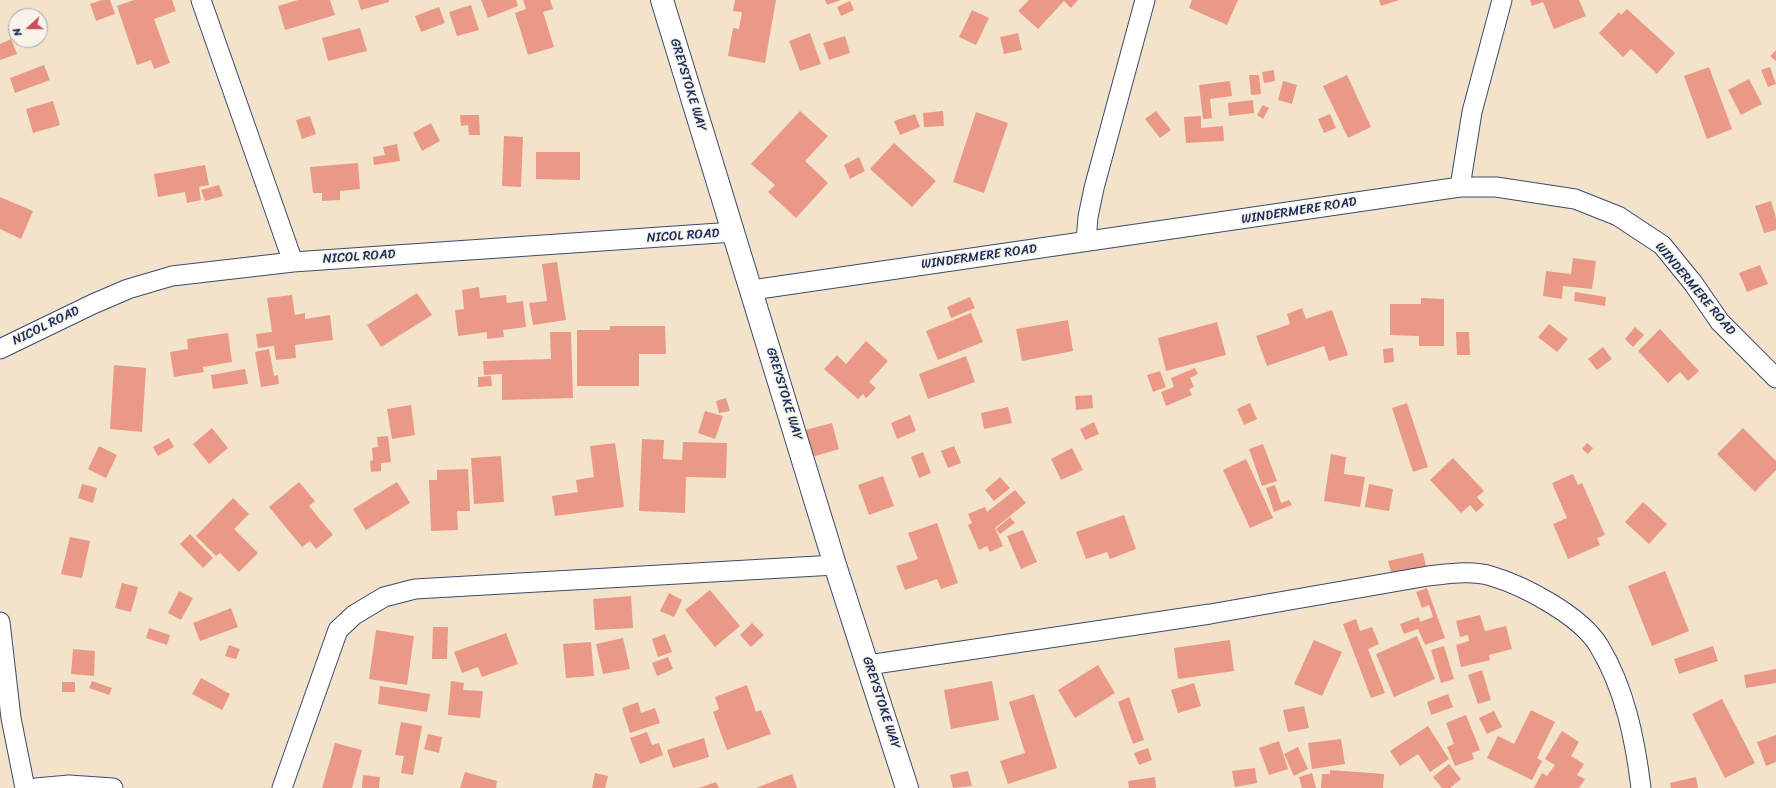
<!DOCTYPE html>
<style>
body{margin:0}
#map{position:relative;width:1776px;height:788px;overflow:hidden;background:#f4e3cb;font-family:Sriracha,sans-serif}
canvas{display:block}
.north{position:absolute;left:8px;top:8px;width:40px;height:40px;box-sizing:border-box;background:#f7f3e8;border:1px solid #9fa5b1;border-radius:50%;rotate:249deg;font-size:11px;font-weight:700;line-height:16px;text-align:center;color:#1b2f5e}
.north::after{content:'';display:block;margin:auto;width:14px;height:18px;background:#d1495b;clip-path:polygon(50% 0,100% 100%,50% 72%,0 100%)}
</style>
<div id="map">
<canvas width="1776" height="788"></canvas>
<div class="north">N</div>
</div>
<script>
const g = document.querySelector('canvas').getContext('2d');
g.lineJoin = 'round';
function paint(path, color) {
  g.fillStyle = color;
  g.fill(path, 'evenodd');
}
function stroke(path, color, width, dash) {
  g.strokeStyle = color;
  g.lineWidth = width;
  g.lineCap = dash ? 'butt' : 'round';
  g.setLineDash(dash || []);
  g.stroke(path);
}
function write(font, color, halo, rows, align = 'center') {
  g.font = font + ' Sriracha,sans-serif';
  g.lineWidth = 3.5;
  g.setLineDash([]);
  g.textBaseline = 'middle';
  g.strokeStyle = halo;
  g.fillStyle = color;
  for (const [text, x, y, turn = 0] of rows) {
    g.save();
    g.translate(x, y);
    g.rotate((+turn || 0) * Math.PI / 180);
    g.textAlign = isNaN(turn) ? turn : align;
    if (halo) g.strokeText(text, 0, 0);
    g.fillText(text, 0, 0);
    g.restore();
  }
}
paint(new Path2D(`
 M 102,0 L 110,0 L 115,14 L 96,21 L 90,4 Z
 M 134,0 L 172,0 L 176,11 L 154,19 L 170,63 L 154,69 L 151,60 L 137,65 L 117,6 Z
 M 298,0 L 330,0 L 335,15 L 285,30 L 278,6 Z
 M 358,0 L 389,0 L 389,2 L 361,10 Z
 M 481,0 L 516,0 L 518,6 L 488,18 Z
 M 523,0 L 550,0 L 553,9 L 543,12 L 554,47 L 528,55 L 515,13 L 526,9 Z
 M 735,0 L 776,0 L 765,63 L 728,56 L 733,28 L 739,29 L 742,12 L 733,11 Z
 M 825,0 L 841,0 L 827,5 Z
 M 1029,0 L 1078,0 L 1071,8 L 1064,1 L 1038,29 L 1018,11 Z
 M 1192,0 L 1238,0 L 1227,25 L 1189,8 Z
 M 1379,0 L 1399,0 L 1381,6 Z
 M 1530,0 L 1579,0 L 1586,16 L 1554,29 L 1543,2 L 1532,6 Z
 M 850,1 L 854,10 L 841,16 L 837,7 Z
 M 471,5 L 479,30 L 457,36 L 449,12 Z
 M 439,7 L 445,23 L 421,32 L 415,16 Z
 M 1627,9 L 1675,53 L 1657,74 L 1631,49 L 1623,57 L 1599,33 L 1619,12 L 1621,15 Z
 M 972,10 L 989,18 L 976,45 L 959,37 Z
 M 360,28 L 367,51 L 328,61 L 322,38 Z
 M 810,33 L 821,64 L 800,71 L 789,41 Z
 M 1018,33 L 1022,50 L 1004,54 L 1000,37 Z
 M 845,36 L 850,53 L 829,60 L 823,43 Z
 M 11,39 L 17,54 L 0,60 L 0,44 Z
 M 1776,50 L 1776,61 L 1770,56 Z
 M 44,65 L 50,80 L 15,93 L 10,78 Z
 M 1709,67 L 1732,129 L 1707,139 L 1684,76 Z
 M 1770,67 L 1776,84 L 1768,87 L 1761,70 Z
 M 1274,70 L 1275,81 L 1264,83 L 1262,72 Z
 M 1249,75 L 1259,75 L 1261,94 L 1251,95 Z
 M 1347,75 L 1371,127 L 1348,138 L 1323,86 Z
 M 1749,79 L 1762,104 L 1741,115 L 1728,90 Z
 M 1230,81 L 1232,96 L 1210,99 L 1212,118 L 1203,119 L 1199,85 Z
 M 1283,81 L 1297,85 L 1292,104 L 1278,100 Z
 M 1253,100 L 1254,113 L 1229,116 L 1228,103 Z
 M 53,101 L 60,125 L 33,133 L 26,109 Z
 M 1263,105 L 1269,108 L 1263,119 L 1257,115 Z
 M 800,111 L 828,136 L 805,161 L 828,183 L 796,218 L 768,192 L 775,185 L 751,164 Z
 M 943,111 L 944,126 L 924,127 L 923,113 Z
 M 1156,111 L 1171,130 L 1160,138 L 1145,119 Z
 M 976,112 L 1008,123 L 984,193 L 953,182 Z
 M 915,114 L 920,127 L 900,135 L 894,121 Z
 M 1330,114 L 1336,128 L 1324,133 L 1318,119 Z
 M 460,115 L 479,115 L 480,135 L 469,135 L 468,125 L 461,126 Z
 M 310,116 L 316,134 L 302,139 L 296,120 Z
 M 1201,116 L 1201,128 L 1223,126 L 1224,141 L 1186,143 L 1184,117 Z
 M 431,123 L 440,141 L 422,151 L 413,133 Z
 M 504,136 L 523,137 L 521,187 L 502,186 Z
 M 894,143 L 936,181 L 912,207 L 870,169 Z
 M 397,144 L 400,161 L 374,165 L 373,157 L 385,155 L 383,147 Z
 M 536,152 L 580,152 L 580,180 L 536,179 Z
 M 859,157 L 865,171 L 850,179 L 844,165 Z
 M 358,163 L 360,189 L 340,191 L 340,200 L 322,201 L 322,193 L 313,193 L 310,167 Z
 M 205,165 L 209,185 L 199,187 L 201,200 L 187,203 L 185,192 L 158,197 L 154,174 Z
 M 219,185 L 223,196 L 205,201 L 201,190 Z
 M 0,197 L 33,211 L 21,239 L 0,229 Z
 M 1771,201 L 1776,218 L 1776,230 L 1764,233 L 1755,206 Z
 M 1573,258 L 1596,261 L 1592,289 L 1563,286 L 1562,299 L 1543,296 L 1546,271 L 1571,274 Z
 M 557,262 L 566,320 L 533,325 L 529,303 L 547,301 L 542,264 Z
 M 1760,265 L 1768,284 L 1747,292 L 1739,273 Z
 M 479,287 L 480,298 L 506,295 L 507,303 L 523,301 L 526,327 L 503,330 L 504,337 L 487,339 L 487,332 L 458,336 L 455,310 L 464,309 L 462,290 Z
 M 1575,292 L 1606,297 L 1605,306 L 1574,301 Z
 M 417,293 L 432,315 L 381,347 L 367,325 Z
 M 292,295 L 295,315 L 305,313 L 305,319 L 330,315 L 333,340 L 295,345 L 296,358 L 276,360 L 274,346 L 258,348 L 256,334 L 272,332 L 267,298 Z
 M 970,297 L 975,308 L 951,318 L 947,307 Z
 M 1421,298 L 1444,299 L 1444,346 L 1419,346 L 1419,336 L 1390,335 L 1390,304 L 1421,304 Z
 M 1302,308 L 1306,319 L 1332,310 L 1348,355 L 1329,361 L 1324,346 L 1267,366 L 1256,336 L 1290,324 L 1287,314 Z
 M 971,313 L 983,342 L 938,360 L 926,331 Z
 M 1068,320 L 1073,351 L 1022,361 L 1016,329 Z
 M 1217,322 L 1226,355 L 1166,371 L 1158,338 Z
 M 1549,324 L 1568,339 L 1557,352 L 1538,337 Z
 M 610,326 L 665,326 L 666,354 L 639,354 L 639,386 L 577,386 L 577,330 L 610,330 Z
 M 1635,327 L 1644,335 L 1633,347 L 1625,339 Z
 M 1660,329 L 1699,371 L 1688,381 L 1680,372 L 1668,383 L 1638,351 Z
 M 550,332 L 571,332 L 573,398 L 502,400 L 502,374 L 484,375 L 483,361 L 551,359 Z
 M 1456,332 L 1469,332 L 1470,355 L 1457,355 Z
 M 228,333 L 232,362 L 203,367 L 204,372 L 174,377 L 170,352 L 188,349 L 187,339 Z
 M 866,341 L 888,361 L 869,382 L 876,388 L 866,398 L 863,394 L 858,399 L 824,369 L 837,355 L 846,364 Z
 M 1603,347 L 1612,359 L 1597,370 L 1588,359 Z
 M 1393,348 L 1394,362 L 1384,363 L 1383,349 Z
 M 269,349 L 274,376 L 278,375 L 279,384 L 261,387 L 255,352 Z
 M 966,356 L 975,382 L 928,399 L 919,374 Z
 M 114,365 L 146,368 L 142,432 L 110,429 Z
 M 1195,368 L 1198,374 L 1190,378 L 1194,387 L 1189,389 L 1192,395 L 1166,406 L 1161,392 L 1174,387 L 1171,378 Z
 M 245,369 L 248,384 L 213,389 L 211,375 Z
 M 1160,371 L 1166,387 L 1153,392 L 1147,375 Z
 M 491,376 L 492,386 L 478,387 L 478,377 Z
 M 1092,395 L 1093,408 L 1076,410 L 1075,396 Z
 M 726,398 L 730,411 L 719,413 L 716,401 Z
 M 1250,403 L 1257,419 L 1244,425 L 1237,409 Z
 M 1407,403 L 1428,467 L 1413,472 L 1392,408 Z
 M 411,405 L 415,435 L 392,439 L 387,409 Z
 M 1008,407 L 1012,423 L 984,429 L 981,413 Z
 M 705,411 L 723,416 L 715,439 L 698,433 Z
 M 910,415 L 916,431 L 897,439 L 891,423 Z
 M 1094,422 L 1099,434 L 1085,440 L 1080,429 Z
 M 832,423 L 839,449 L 812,457 L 805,430 Z
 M 212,428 L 228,448 L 209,464 L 193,444 Z
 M 1743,428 L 1776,461 L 1776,470 L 1755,492 L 1717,454 Z
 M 388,436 L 391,462 L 381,463 L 381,471 L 371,472 L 370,461 L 373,460 L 372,448 L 378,447 L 377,437 Z
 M 169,438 L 174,447 L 158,456 L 153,447 Z
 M 642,439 L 664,440 L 663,459 L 682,460 L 683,442 L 727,443 L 726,478 L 686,477 L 685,513 L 639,511 Z
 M 615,443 L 624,507 L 555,516 L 552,496 L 578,492 L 576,480 L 594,477 L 590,446 Z
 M 1587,443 L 1593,448 L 1588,454 L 1582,449 Z
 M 1263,444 L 1277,481 L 1262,486 L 1249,449 Z
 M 99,446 L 117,455 L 106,478 L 88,469 Z
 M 954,446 L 961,463 L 948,468 L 941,451 Z
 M 1072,448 L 1083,470 L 1061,480 L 1051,459 Z
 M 923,452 L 931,473 L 919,478 L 911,457 Z
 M 1331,454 L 1346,457 L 1344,474 L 1365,477 L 1360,507 L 1324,501 Z
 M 501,456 L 504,502 L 474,504 L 471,458 Z
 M 1453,458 L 1484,491 L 1477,497 L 1484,505 L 1476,512 L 1470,505 L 1461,513 L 1430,480 Z
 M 1246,459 L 1273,518 L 1250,528 L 1223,470 Z
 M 468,469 L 470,511 L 457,511 L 458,530 L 431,531 L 429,480 L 437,480 L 437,470 Z
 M 1573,474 L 1578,485 L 1582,483 L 1605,535 L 1597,538 L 1600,545 L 1568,559 L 1553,524 L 1567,518 L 1552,483 Z
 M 883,476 L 894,506 L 869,515 L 858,485 Z
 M 1000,477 L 1010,488 L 994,501 L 985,490 Z
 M 299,482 L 315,501 L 309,506 L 333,535 L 316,549 L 310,541 L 302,547 L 269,507 Z
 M 397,482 L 410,503 L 366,530 L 353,509 Z
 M 82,484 L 97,488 L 93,503 L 78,498 Z
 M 1369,484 L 1393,489 L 1389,511 L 1365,507 Z
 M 1275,485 L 1281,503 L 1289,500 L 1292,505 L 1274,512 L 1266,488 Z
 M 1015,490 L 1026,503 L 995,528 L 1003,546 L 990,552 L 987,546 L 979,550 L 968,525 L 972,523 L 968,514 L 985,507 L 987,512 Z
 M 233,498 L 249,514 L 234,529 L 258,553 L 239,572 L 220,553 L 216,556 L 196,536 Z
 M 1643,502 L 1667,524 L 1649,544 L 1625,522 Z
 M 1124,515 L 1136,549 L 1110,559 L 1107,552 L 1086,559 L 1076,532 Z
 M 1010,517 L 1015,523 L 1000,534 L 996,529 Z
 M 937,523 L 958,583 L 941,589 L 937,579 L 905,590 L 896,566 L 918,559 L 908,533 Z
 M 1023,530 L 1037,562 L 1021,569 L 1007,536 Z
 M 190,534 L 213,558 L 203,568 L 180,544 Z
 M 70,537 L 90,541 L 82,578 L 61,574 Z
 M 1423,553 L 1426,567 L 1392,575 L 1388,561 Z
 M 1665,571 L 1689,631 L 1652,646 L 1628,586 Z
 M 122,583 L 138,587 L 131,612 L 115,608 Z
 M 1427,588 L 1445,638 L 1425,645 L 1418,629 L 1404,634 L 1400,624 L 1419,617 L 1420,622 L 1433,617 L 1429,605 L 1422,608 L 1416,592 Z
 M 710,590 L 740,626 L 715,647 L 685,610 Z
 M 179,591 L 193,598 L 181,620 L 168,613 Z
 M 669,593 L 682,600 L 674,617 L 660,611 Z
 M 631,596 L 633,628 L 595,630 L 593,599 Z
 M 231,608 L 238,627 L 200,641 L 193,623 Z
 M 1480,615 L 1485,631 L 1506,626 L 1512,649 L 1489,655 L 1490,660 L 1461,667 L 1456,645 L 1469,641 L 1468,635 L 1460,637 L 1456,621 Z
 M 1356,619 L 1360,631 L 1372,627 L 1379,644 L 1368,649 L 1385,693 L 1371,698 L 1343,624 Z
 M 752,623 L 764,635 L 751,647 L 740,635 Z
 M 433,627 L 448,627 L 447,659 L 432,659 Z
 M 149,628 L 170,635 L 167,645 L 146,638 Z
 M 376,630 L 414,636 L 407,685 L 369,679 Z
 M 506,633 L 518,664 L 482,677 L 478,667 L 462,673 L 454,652 Z
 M 665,634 L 672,652 L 658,657 L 652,639 Z
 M 1417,636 L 1435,679 L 1394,697 L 1376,654 Z
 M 623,638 L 630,669 L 603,674 L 596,644 Z
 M 1230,640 L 1234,671 L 1178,679 L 1174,648 Z
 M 1314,640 L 1342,652 L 1322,696 L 1294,684 Z
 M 591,642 L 594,676 L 566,678 L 563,644 Z
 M 229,645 L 240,649 L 236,659 L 225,656 Z
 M 1444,646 L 1454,679 L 1441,683 L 1431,650 Z
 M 1713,646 L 1718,661 L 1679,674 L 1674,659 Z
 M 73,649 L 95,651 L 94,676 L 71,674 Z
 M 668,657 L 673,669 L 657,676 L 652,663 Z
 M 1098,665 L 1115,693 L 1075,718 L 1058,690 Z
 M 1776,669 L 1776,683 L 1746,688 L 1744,675 Z
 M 1482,670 L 1491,700 L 1478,704 L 1468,675 Z
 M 201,678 L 230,694 L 222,710 L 192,694 Z
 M 92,681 L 112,688 L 109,695 L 89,688 Z
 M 451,681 L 464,683 L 463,690 L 483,691 L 480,718 L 448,715 Z
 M 992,681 L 999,720 L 951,729 L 944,690 Z
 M 62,682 L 75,682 L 75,692 L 62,692 Z
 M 1194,683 L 1201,706 L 1178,713 L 1171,690 Z
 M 747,685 L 756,712 L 761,710 L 771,734 L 727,750 L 713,712 L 719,709 L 715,697 Z
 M 380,686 L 430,694 L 427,712 L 378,704 Z
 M 1034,694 L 1057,768 L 1008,784 L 1000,761 L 1025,753 L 1009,702 Z
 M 1448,694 L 1453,707 L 1431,715 L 1427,702 Z
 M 1129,697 L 1144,740 L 1133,744 L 1118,702 Z
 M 1722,699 L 1755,763 L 1725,778 L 1692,714 Z
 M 638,702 L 641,713 L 655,708 L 660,723 L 630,733 L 622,708 Z
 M 1304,706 L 1309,728 L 1288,732 L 1283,710 Z
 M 1531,710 L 1555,722 L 1537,758 L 1542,761 L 1532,780 L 1487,758 L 1498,736 L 1514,744 Z
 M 1494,711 L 1502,727 L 1487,734 L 1479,718 Z
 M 1466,715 L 1480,750 L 1472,753 L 1474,759 L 1455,766 L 1447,747 L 1454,744 L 1446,723 Z
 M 401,722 L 422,726 L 413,775 L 401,773 L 404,756 L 395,755 Z
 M 1428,726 L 1449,759 L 1430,772 L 1418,754 L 1400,766 L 1390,751 Z
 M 1562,731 L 1579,742 L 1571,756 L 1584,764 L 1577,775 L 1585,779 L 1579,788 L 1534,788 L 1542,773 L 1547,776 L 1555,765 L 1545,759 Z
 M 647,732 L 652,745 L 659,743 L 663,755 L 640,764 L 630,738 Z
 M 428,734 L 442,737 L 439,753 L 424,749 Z
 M 1776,735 L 1776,762 L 1766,766 L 1757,742 Z
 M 704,738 L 709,757 L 673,768 L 667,750 Z
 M 1341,739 L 1345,764 L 1312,769 L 1308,743 Z
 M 1279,741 L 1288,769 L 1269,775 L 1259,748 Z
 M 335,743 L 362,750 L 352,788 L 322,788 Z
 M 1298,747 L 1308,769 L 1294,776 L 1284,754 Z
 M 1148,748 L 1152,760 L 1139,765 L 1134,753 Z
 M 1449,764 L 1461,779 L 1450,788 L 1442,788 L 1433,777 Z
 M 1255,768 L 1257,783 L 1235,787 L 1232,771 Z
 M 1330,770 L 1384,774 L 1383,788 L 1321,788 L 1322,774 L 1330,774 Z
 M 968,771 L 972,786 L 953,788 L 950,775 Z
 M 465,772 L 497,781 L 496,788 L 460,788 Z
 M 595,773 L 608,776 L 605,788 L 592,788 Z
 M 1312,773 L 1316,788 L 1302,788 L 1299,777 Z
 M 792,774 L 797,788 L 756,788 Z
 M 363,775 L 380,777 L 379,788 L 362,788 Z
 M 1155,777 L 1156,788 L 1129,788 L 1128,781 Z
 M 1696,777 L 1698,788 L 1671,788 L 1670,783 Z
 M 716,782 L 719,788 L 699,788 Z`), '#ea9986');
const street = new Path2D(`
 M 201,0 L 293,262
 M 1460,187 L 1472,112 L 1502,0
 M 1086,241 L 1088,217 L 1094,188 L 1145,0
 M 752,290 C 988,255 1224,222 1460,187 L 1496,187 L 1575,199 L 1618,216 L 1662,245 L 1693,283 L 1720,322 L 1776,378
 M 0,349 L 93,304 L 128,289 L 172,276 L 293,262 L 734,232
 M 0,622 L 11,718 L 25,788
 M 868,665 L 1210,614 L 1428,576 C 1448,574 1471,570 1491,576 C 1525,586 1581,616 1599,646 C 1625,689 1635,739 1641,788
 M 36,788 L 69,785 L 113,788
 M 282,788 L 338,630 L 354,615 L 384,597 L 415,589 L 835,565`);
const secondary = new Path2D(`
 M 662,0 L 835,565 L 907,788`);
stroke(street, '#3c4a6e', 21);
stroke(secondary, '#3c4a6e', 24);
stroke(street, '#fff', 19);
stroke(secondary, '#fff', 22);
write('13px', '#1b2f5e', '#f7f3e8', [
 ["GREYSTOKE WAY",688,85,73],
 ["WINDERMERE ROAD",1299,211,-9],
 ["NICOL ROAD",683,236,-4],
 ["NICOL ROAD",359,257,-4],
 ["WINDERMERE ROAD",979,257,-8],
 ["WINDERMERE ROAD",1695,289,50],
 ["NICOL ROAD",46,326,-26],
 ["GREYSTOKE WAY",784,394,73],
 ["GREYSTOKE WAY",881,703,72]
]);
</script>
